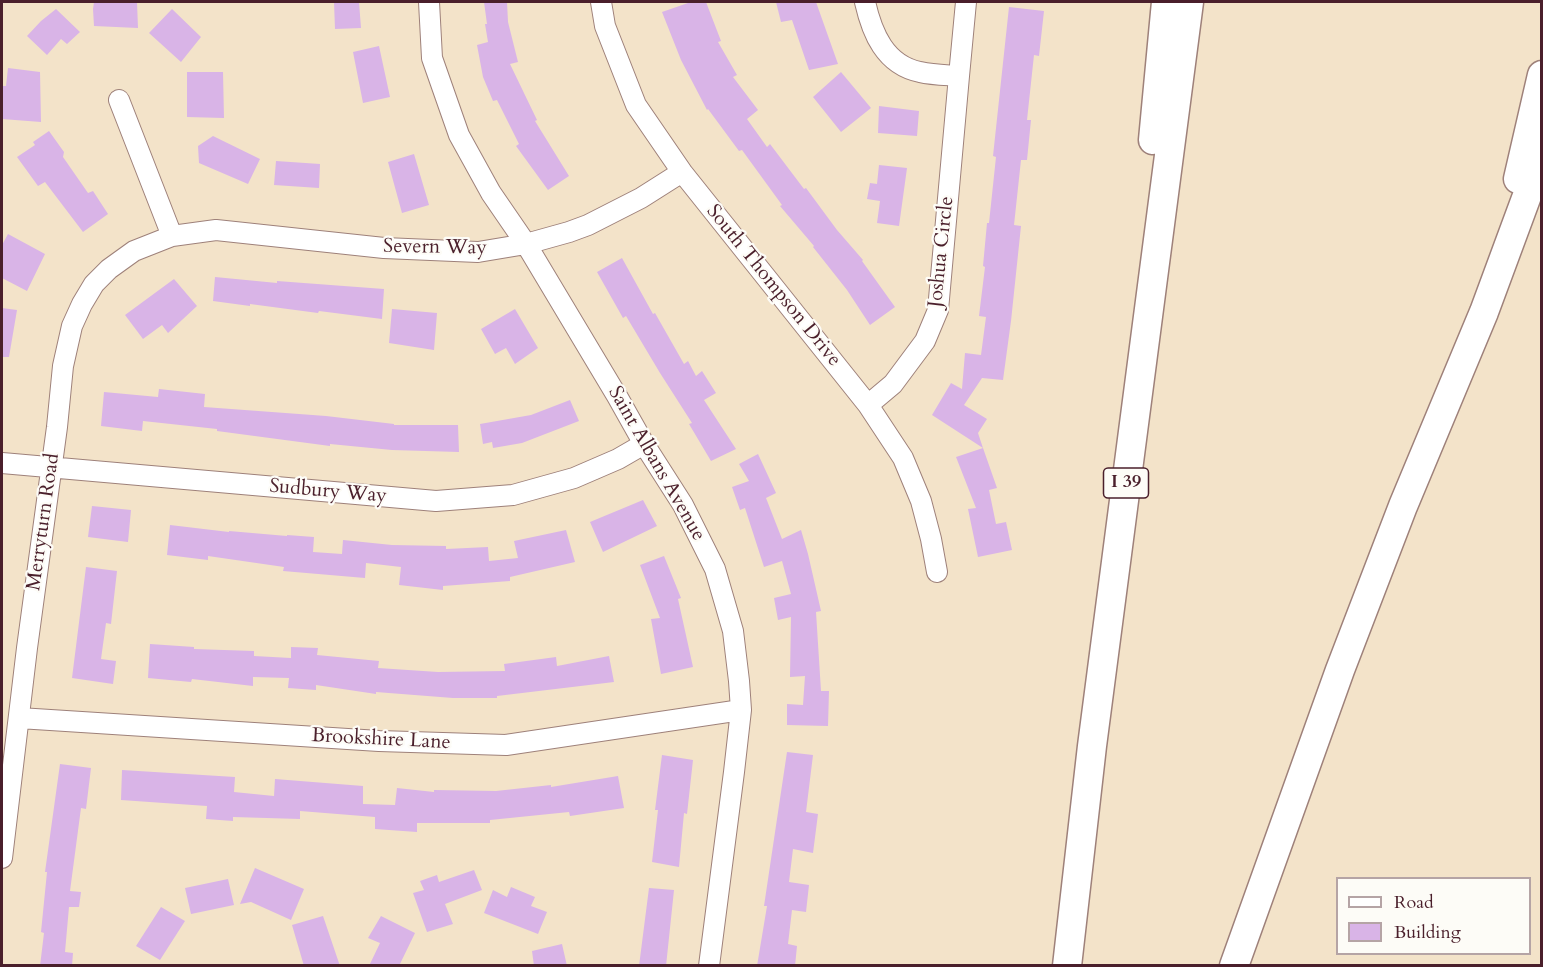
<!DOCTYPE html>
<style>
body{margin:0}
#map{position:relative;width:1543px;height:967px;overflow:hidden;background:#f3e3c9;font-family:Cardo,serif}
canvas{display:block}
.frame{position:absolute;inset:0;border:3px solid #4a1f2b;pointer-events:none}
.legend{position:absolute;left:1336px;top:877px;width:195px;height:78px;box-sizing:border-box;background:#fdfcf7;border:2px solid #b5a4a5;margin:0;padding:8px 10px;list-style:none;font-size:18px;color:#4a1f2b}
.legend li{display:flex;align-items:center;gap:12px;height:30px}
.legend b{width:30px;border:2px solid #b5a4a5}
</style>
<div id="map">
<canvas width="1543" height="967"></canvas>
<div class="frame"></div>
<ul class="legend">
<li><b style="height:8px;background:#fff"></b>Road</li>
<li><b style="height:16px;background:#d9b4e7"></b>Building</li>
</ul>
</div>
<script>
const g = document.querySelector('canvas').getContext('2d');
g.lineJoin = 'round';
function paint(path, color) {
  g.fillStyle = color;
  g.fill(path, 'evenodd');
}
function stroke(path, color, width, dash) {
  g.strokeStyle = color;
  g.lineWidth = width;
  g.lineCap = dash ? 'butt' : 'round';
  g.setLineDash(dash || []);
  g.stroke(path);
}
function write(font, color, halo, rows, align = 'center') {
  g.font = font + ' Cardo,serif';
  g.lineWidth = 4.5;
  g.setLineDash([]);
  g.textBaseline = 'middle';
  g.strokeStyle = halo;
  g.fillStyle = color;
  for (const [text, x, y, turn = 0] of rows) {
    g.save();
    g.translate(x, y);
    g.rotate((+turn || 0) * Math.PI / 180);
    g.textAlign = isNaN(turn) ? turn : align;
    if (halo) g.strokeText(text, 0, 0);
    g.fillText(text, 0, 0);
    g.restore();
  }
}
paint(new Path2D(`
 M 94,2 L 137,2 L 138,28 L 94,26 L 93,9 Z
 M 334,2 L 359,2 L 361,28 L 335,29 Z
 M 484,2 L 507,2 L 508,22 L 518,62 L 510,64 L 537,120 L 535,121 L 569,176 L 548,190 L 516,146 L 519,144 L 497,100 L 493,101 L 483,77 L 477,45 L 488,42 L 485,24 L 487,24 Z
 M 691,2 L 706,2 L 721,41 L 718,42 L 737,75 L 733,77 L 758,110 L 747,119 L 767,147 L 770,144 L 804,189 L 806,188 L 837,230 L 863,260 L 862,261 L 895,307 L 870,325 L 847,290 L 813,247 L 814,246 L 780,206 L 782,205 L 742,150 L 739,151 L 708,109 L 707,110 L 681,60 L 662,12 Z
 M 776,2 L 816,2 L 838,64 L 809,70 L 792,20 L 781,22 Z
 M 1009,7 L 1044,11 L 1039,56 L 1034,55 L 1027,120 L 1031,120 L 1027,160 L 1021,160 L 1014,225 L 1021,226 L 1011,321 L 1003,380 L 982,378 L 964,405 L 987,419 L 978,433 L 983,448 L 932,415 L 951,383 L 962,389 L 965,353 L 981,355 L 986,317 L 979,316 L 985,267 L 983,266 L 987,223 L 989,223 L 996,157 L 993,156 Z
 M 56,9 L 80,32 L 67,44 L 61,39 L 47,55 L 27,36 L 41,21 Z
 M 172,9 L 201,37 L 181,62 L 149,33 Z
 M 379,46 L 390,97 L 363,103 L 353,52 Z
 M 8,68 L 40,72 L 41,122 L 2,119 L 2,86 L 6,86 Z
 M 187,72 L 223,72 L 224,118 L 187,117 Z
 M 841,72 L 871,108 L 841,132 L 813,97 Z
 M 879,106 L 919,111 L 917,136 L 878,133 Z
 M 49,131 L 64,152 L 63,157 L 88,193 L 93,191 L 108,214 L 83,232 L 45,182 L 38,186 L 17,157 L 35,145 L 33,142 Z
 M 213,136 L 260,159 L 248,184 L 199,163 L 198,146 Z
 M 414,154 L 429,205 L 402,213 L 388,162 Z
 M 276,161 L 320,164 L 319,188 L 274,185 Z
 M 879,165 L 907,168 L 899,226 L 877,223 L 880,201 L 867,199 L 870,183 L 877,184 Z
 M 8,234 L 45,254 L 27,291 L 2,278 L 2,245 Z
 M 622,258 L 653,314 L 655,313 L 684,364 L 688,361 L 696,376 L 702,371 L 716,393 L 704,400 L 736,449 L 711,461 L 689,424 L 692,423 L 660,373 L 626,316 L 623,318 L 597,272 Z
 M 215,277 L 277,283 L 277,281 L 384,289 L 382,319 L 319,311 L 318,313 L 250,304 L 250,306 L 213,301 Z
 M 174,279 L 197,306 L 168,333 L 162,325 L 143,339 L 125,315 Z
 M 2,308 L 17,310 L 9,357 L 2,357 Z
 M 392,309 L 437,313 L 434,350 L 389,343 Z
 M 515,309 L 538,348 L 515,364 L 506,348 L 495,354 L 481,329 Z
 M 159,389 L 205,394 L 204,407 L 326,416 L 394,424 L 394,425 L 458,425 L 459,452 L 392,450 L 330,444 L 330,446 L 217,431 L 217,429 L 143,421 L 142,431 L 101,426 L 104,392 L 158,397 Z
 M 570,400 L 579,421 L 522,443 L 493,448 L 492,442 L 483,444 L 480,424 L 531,415 Z
 M 983,448 L 997,488 L 989,490 L 996,524 L 1006,522 L 1012,550 L 978,557 L 968,509 L 976,508 L 956,457 Z
 M 758,454 L 776,493 L 766,498 L 782,539 L 801,530 L 808,554 L 821,611 L 816,612 L 821,691 L 829,691 L 828,726 L 787,725 L 787,704 L 803,705 L 805,676 L 790,677 L 791,617 L 778,620 L 774,598 L 791,594 L 782,561 L 764,567 L 745,508 L 740,510 L 732,487 L 749,481 L 739,464 Z
 M 643,500 L 657,526 L 603,552 L 590,522 Z
 M 92,506 L 131,510 L 128,542 L 88,537 Z
 M 170,525 L 229,532 L 229,531 L 287,536 L 287,535 L 314,537 L 313,552 L 342,554 L 343,540 L 392,545 L 446,546 L 446,549 L 488,547 L 489,561 L 518,558 L 514,541 L 566,530 L 575,562 L 510,577 L 510,581 L 443,586 L 443,590 L 399,585 L 401,567 L 366,563 L 365,578 L 283,571 L 284,567 L 208,556 L 208,560 L 167,555 Z
 M 664,556 L 681,598 L 678,599 L 693,667 L 661,674 L 651,619 L 660,618 L 640,565 Z
 M 86,567 L 117,571 L 111,624 L 106,623 L 101,659 L 116,661 L 113,684 L 72,678 Z
 M 150,644 L 194,647 L 194,649 L 254,651 L 254,656 L 291,658 L 291,647 L 318,648 L 317,655 L 379,661 L 378,668 L 438,672 L 505,671 L 504,664 L 556,657 L 557,666 L 609,656 L 614,682 L 497,696 L 497,698 L 453,698 L 376,692 L 376,694 L 316,685 L 316,690 L 288,688 L 289,678 L 253,677 L 253,686 L 192,679 L 191,682 L 148,678 Z
 M 787,752 L 813,755 L 806,812 L 818,814 L 813,853 L 793,849 L 789,882 L 809,885 L 806,912 L 792,910 L 788,944 L 797,946 L 795,966 L 757,966 L 767,906 L 764,906 Z
 M 662,755 L 693,760 L 687,814 L 684,813 L 679,867 L 652,862 L 658,810 L 655,810 Z
 M 60,764 L 91,768 L 86,809 L 81,808 L 70,891 L 81,892 L 79,907 L 69,907 L 65,952 L 73,953 L 72,966 L 40,966 L 44,933 L 41,932 L 47,872 L 45,872 Z
 M 122,770 L 235,777 L 234,792 L 274,796 L 275,779 L 363,786 L 363,804 L 395,805 L 397,788 L 434,792 L 434,790 L 496,791 L 551,785 L 551,787 L 618,776 L 624,808 L 570,816 L 569,812 L 490,820 L 490,823 L 417,823 L 417,832 L 375,829 L 375,817 L 300,811 L 300,819 L 233,817 L 233,821 L 206,819 L 207,806 L 121,800 Z
 M 255,868 L 304,889 L 291,920 L 251,902 L 240,904 Z
 M 474,870 L 482,890 L 445,904 L 453,924 L 427,932 L 413,893 L 424,890 L 420,881 L 437,875 L 439,882 Z
 M 228,879 L 234,905 L 191,914 L 185,888 Z
 M 511,887 L 535,897 L 531,906 L 547,912 L 538,934 L 484,913 L 493,890 L 507,897 Z
 M 649,888 L 674,890 L 666,966 L 639,966 Z
 M 161,907 L 185,921 L 160,960 L 136,946 Z
 M 323,916 L 340,966 L 304,966 L 292,925 Z
 M 381,916 L 415,933 L 399,966 L 369,966 L 380,943 L 368,938 Z
 M 562,944 L 567,966 L 534,966 L 532,951 Z`), '#d9b4e7');
const minor = new Path2D(`
 M 429,2 L 432,58 L 459,135 L 491,193 L 526,244 L 617,396 L 644,444 L 683,505 L 715,569 L 733,631 L 739,681 L 741,710 L 734,772 L 709,966
 M 601,2 L 605,26 L 636,105 L 682,172 L 868,405 L 903,458 L 921,501 L 931,539 L 937,572
 M 865,2 C 872,33 885,65 920,72 C 933,75 946,75 959,76 L 966,2
 M 119,100 L 172,236
 M 868,405 L 893,384 L 925,341 L 938,310 L 959,76
 M 2,463 L 436,501 L 513,495 L 574,478 L 618,459 L 644,444
 M 19,718 L 379,741 L 506,745 L 741,710
 M 2,858 L 27,648 L 57,427 L 63,366 L 72,326 L 82,304 L 94,284 L 109,269 L 134,251 L 172,236 L 216,230 L 384,248 L 478,252 L 526,244 L 569,232 L 588,225 L 641,198 L 682,172`);
const highway = new Path2D(`
 M 1153,140 L 1166,2
 M 1518,179 L 1542,75
 M 1067,966 L 1092,746 L 1189,2
 M 1234,966 L 1340,670 L 1403,506 L 1484,312 L 1542,155`);
stroke(minor, '#9e817a', 22);
stroke(highway, '#9e817a', 31);
stroke(minor, '#fff', 20);
stroke(highway, '#fff', 28);
for (const [x, y, w] of [
 [1126,483,45]
]) {
  const box = new Path2D();
  box.roundRect(x - w / 2, y - 15, w, 30, 4.5);
  g.fillStyle = '#fdfcf7';
  g.fill(box);
  stroke(box, '#4a1f2b', 1.5);
}
write('bold 18px', '#4a1f2b', null, [
 ["I 39",1126,483]
]);
write('20px', '#4a1f2b', '#fdfcf7', [
 ["Severn Way",435,248,1],
 ["Joshua Circle",942,252,-84],
 ["South Thompson Drive",773,286,51],
 ["Saint Albans Avenue",656,464,60],
 ["Sudbury Way",328,492,5],
 ["Merryturn Road",44,522,-82],
 ["Brookshire Lane",381,740,3]
]);
</script>
